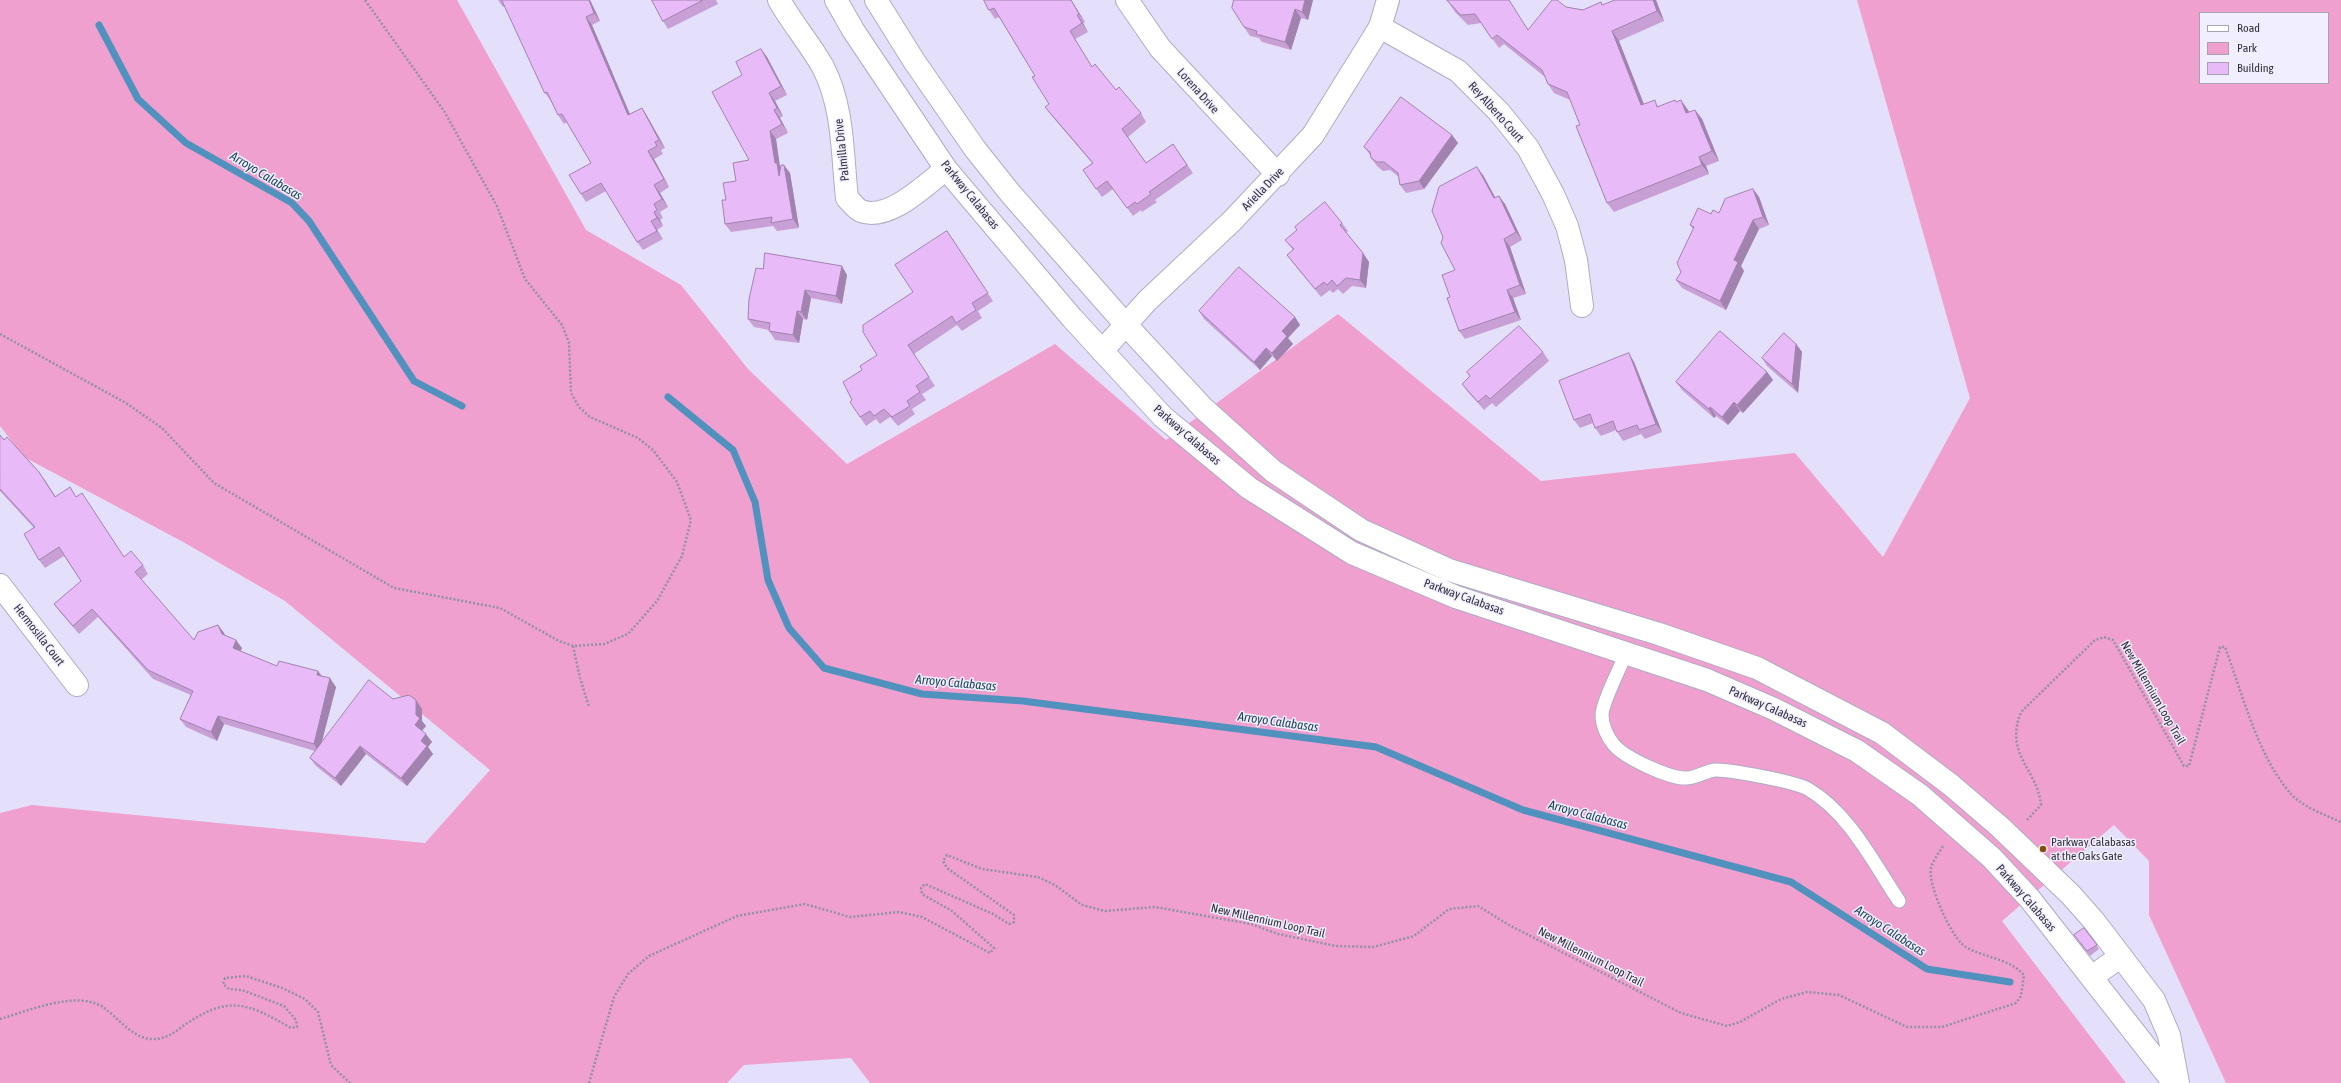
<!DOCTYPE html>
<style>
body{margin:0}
#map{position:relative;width:2341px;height:1083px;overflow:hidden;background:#e4e0fb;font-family:"Asap Condensed",sans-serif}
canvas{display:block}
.legend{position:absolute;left:2199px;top:12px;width:130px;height:72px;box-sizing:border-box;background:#f1efff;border:1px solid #a5a3b1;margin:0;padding:5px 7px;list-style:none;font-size:12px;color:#32313b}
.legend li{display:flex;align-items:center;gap:8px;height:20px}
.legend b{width:20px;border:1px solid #a5a3b1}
</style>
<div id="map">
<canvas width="2341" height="1083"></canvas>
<ul class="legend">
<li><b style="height:5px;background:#fff"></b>Road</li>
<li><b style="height:11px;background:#efa0cf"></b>Park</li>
<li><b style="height:11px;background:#e8baf8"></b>Building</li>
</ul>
</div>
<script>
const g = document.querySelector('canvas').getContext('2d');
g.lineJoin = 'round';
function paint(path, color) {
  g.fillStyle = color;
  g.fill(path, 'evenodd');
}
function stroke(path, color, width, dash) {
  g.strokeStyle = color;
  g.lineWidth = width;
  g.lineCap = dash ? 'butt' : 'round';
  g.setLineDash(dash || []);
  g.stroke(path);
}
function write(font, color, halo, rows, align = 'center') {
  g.font = font + ' "Asap Condensed",sans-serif';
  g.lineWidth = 3;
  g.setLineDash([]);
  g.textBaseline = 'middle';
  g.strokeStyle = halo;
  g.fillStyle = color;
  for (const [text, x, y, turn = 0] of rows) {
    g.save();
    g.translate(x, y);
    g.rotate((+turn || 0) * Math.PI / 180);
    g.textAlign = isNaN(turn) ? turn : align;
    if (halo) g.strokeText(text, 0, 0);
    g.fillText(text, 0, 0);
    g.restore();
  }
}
paint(new Path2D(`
 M 0,0 L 457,0 L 586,230 L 681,285 L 748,369 L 847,464 L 1055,344 L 1166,440 L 1338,314 L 1541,481 L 1795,453 L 1883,557 L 1970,398 L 1857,0 L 2341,0 L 2341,1083 L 2226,1083 L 2149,915 L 2149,861 L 2114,825 L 2002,921 L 2126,1083 L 870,1083 L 851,1058 L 744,1065 L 727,1083 L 0,1083 L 0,813 L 32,805 L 425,843 L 490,770 L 285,601 L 185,543 L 24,457 L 0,426 ZM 2200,13 L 2328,13 L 2328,83 L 2200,83 Z`), '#efa0cf');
stroke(new Path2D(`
 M 99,25 L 138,99 L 186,143 L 292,203 L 309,221 L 414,381 L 462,406
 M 668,397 L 733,450 L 755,502 L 768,580 L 789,628 L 824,668 L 922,694 L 1023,701 L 1376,747 L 1523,810 L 1791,882 L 1927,969 L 2010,982`), '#5191bd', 7);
const service = new Path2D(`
 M 1626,653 C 1621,666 1602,703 1602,715 C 1602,725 1607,737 1614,745 C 1625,758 1670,779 1687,778 C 1697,778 1707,770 1716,770 C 1732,770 1796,782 1808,789 C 1849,813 1873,862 1899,901`);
const minor = new Path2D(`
 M 779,0 C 792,23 810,44 823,67 C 844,108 842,154 847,198 C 851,202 856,209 861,211 C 889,222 926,184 946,169
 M 1127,0 L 1160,48 L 1278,175
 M 1380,27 L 1458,71 L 1499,112 L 1528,148 L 1553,194 L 1567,226 L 1576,260 L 1582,306
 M 1102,351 L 1147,301 L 1232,221 L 1313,135 L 1380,27 L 1388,0
 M 0,585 L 77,685`);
const tertiary = new Path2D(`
 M 836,0 L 853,30 L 946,169 L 1072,318 L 1163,417 L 1249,488 L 1352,553 L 1456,597 L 1707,680 L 1774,709 L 1857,751 L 1920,795 L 1992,858 L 2030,899 L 2174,1083
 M 876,0 L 914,61 L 975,149 L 1010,193 L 1126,325 L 1203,408 L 1273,471 L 1361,530 L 1449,570 L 1659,634 L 1757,668 L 1882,733 L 1951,785 L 2000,827 L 2071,895 L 2094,921 L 2154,1000 L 2169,1035 L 2178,1083
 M 2092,977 L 2121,956`);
stroke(service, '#afacc5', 15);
stroke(minor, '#afacc5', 24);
stroke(tertiary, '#afacc5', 24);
stroke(new Path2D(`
 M 0,334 L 126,403 L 162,428 L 214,483 L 394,588 L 500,608 L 559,641 L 573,646 L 604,644 L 628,634 L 657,601 L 682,556 L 691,520 L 677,482 L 653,450 L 638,438 L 590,417 L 579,407 L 571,393 L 569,343 L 562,325 L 525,279 L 497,206 L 444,111 L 365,0
 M 573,646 L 580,678 L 589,707
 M 2027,820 L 2041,805 C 2037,768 2004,755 2021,712 L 2095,640 L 2104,637 L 2113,640 L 2184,766 L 2189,766 L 2220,647 L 2225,647 C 2243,695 2257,755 2291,794 C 2303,807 2325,815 2341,822
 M 0,1019 C 28,1011 76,990 103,1007 C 117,1017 132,1037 150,1039 C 163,1040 173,1034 183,1026 C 228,995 246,1002 291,1028 L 297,1027 L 296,1020 L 284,1006 L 242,990 L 229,989 L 223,984 L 225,978 L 246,976 L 282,988 L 305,999 L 318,1012 L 331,1065 L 350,1083
 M 589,1083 L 614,997 L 628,974 L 649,956 L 737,916 L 805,904 L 850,917 L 899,912 L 922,917 L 990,953 L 994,948 L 952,911 L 922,894 L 921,888 L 925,884 L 993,914 L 1009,924 L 1014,922 L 1014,915 L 947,868 L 943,861 L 947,855 L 982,869 L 1038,877 L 1055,885 L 1082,905 L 1105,911 L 1155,907 L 1251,924 L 1278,934 L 1336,946 L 1373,947 L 1414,936 L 1449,909 L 1478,906 L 1509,925 L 1681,1013 L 1727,1026 L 1740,1022 L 1781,999 L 1807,992 L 1839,995 L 1907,1027 L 1942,1027 L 2016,1003 L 2021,996 L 2024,975 C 2009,958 1984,958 1966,947 C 1952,940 1927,883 1931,868 C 1933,860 1939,853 1943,846`), '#9390a3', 2.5, [2, 2]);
stroke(service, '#fff', 13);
stroke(minor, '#fff', 22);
stroke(tertiary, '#fff', 22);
paint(new Path2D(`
 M 498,0 L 590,0 L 600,21 L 592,25 L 630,114 L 642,108 L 647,116 L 665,148 L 661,150 L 663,154 L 654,159 L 669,187 L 660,193 L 668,207 L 660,212 L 663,218 L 660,220 L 663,226 L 657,230 L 663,239 L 643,250 L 637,242 L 606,191 L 586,202 L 581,194 L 591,163 L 567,122 L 564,124 L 558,115 L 551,101 L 545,93 L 505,6 L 503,7 Z
 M 652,0 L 716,0 L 718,4 L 668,29 L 663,21 Z
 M 984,0 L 1071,0 L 1085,22 L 1083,23 L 1088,32 L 1075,39 L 1092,67 L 1141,113 L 1146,122 L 1128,137 L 1146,163 L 1173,144 L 1193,173 L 1155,200 L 1157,202 L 1142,212 L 1141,210 L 1133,216 L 1113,189 L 1102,197 L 1083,170 L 1092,163 L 1051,115 L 1045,107 L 1049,104 L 1035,76 L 999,17 L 995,19 L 989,10 Z
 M 1234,0 L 1313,0 L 1308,20 L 1301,18 L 1291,50 L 1262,42 L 1259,38 L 1250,36 L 1244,27 Z
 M 1447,0 L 1529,29 L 1566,7 L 1583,10 L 1601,2 L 1602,5 L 1656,0 L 1664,21 L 1619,41 L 1644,104 L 1659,106 L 1677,102 L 1688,110 L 1689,112 L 1695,110 L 1702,119 L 1719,161 L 1706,166 L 1709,174 L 1614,212 L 1607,203 L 1580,125 L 1570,100 L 1554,93 L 1548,84 L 1545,77 L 1504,44 L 1499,48 L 1481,23 L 1468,25 L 1455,12 Z
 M 767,57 L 787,95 L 775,101 L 783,116 L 780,118 L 788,133 L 776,139 L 780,167 L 790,173 L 799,228 L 777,231 L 773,226 L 731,232 L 725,224 L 726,200 L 736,181 L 749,160 L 742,75 Z
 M 1452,135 L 1458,143 L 1424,189 L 1406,193 L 1400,185 L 1399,177 L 1390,170 L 1383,171 L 1377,166 L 1371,158 L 1371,156 L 1364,147 Z
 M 1483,175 L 1495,198 L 1505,204 L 1522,240 L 1510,247 L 1526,294 L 1513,298 L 1521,320 L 1465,339 L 1459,331 L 1450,297 Z
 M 1753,189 L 1759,197 L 1769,225 L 1759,229 L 1741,266 L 1744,271 L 1726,310 L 1682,288 L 1676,280 L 1681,272 L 1693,229 L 1690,225 L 1719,213 Z
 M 1342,223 L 1348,231 L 1346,233 L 1363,253 L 1369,262 L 1366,288 L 1352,286 L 1343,294 L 1338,289 L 1333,293 L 1330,290 L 1321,297 L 1293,263 L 1287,255 L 1293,250 L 1285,240 Z
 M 947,231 L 993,301 L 978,311 L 982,318 L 962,331 L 957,325 L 914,354 L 935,386 L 922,394 L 926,400 L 912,409 L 915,414 L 898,426 L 890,417 L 880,424 L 876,419 L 866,426 L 860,417 L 852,400 L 862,370 L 877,355 Z
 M 763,269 L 847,275 L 842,304 L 811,298 L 807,320 L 803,319 L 799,343 L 775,340 L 769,331 L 769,330 L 754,327 L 748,319 Z
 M 1199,311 L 1295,317 L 1300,325 L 1288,338 L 1293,344 L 1277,361 L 1272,356 L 1260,370 L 1204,319 Z
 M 1796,344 L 1802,352 L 1798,393 L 1767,366 L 1762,358 Z
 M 1543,352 L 1549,361 L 1496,407 L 1492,403 L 1484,410 L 1468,392 L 1462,384 L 1470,376 L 1467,372 Z
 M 1634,362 L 1662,432 L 1645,439 L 1641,434 L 1623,441 L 1616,430 L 1601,436 L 1595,428 L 1593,423 L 1580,428 L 1574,420 Z
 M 1767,372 L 1773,380 L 1743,413 L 1740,411 L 1728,425 L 1716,416 L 1714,418 L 1682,390 L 1676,382 Z
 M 0,435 L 45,480 L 56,497 L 77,497 L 82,493 L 124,557 L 143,565 L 148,574 L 141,580 L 194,640 L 218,625 L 224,633 L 225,635 L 242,648 L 240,651 L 277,666 L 318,671 L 321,676 L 336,687 L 322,742 L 393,699 L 416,700 L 422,709 L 422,721 L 426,726 L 422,731 L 432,742 L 428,747 L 433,754 L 407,786 L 366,754 L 341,786 L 316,766 L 310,758 L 315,751 L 224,724 L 217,741 L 186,727 L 180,719 L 191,695 L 153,679 L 98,617 L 79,634 L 60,612 L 54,604 L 81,581 L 64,556 L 45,568 L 39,560 L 34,528 L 0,491 Z
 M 2084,928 L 2099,949 L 2090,956 L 2077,939 Z`), '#c8a0d5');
paint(new Path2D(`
 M 589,0 L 590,0 L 600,21 L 594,13 Z
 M 1071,0 L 1085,22 L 1079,14 Z
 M 1305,0 L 1313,0 L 1308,20 L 1302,12 Z
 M 1653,0 L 1656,0 L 1664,21 L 1657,11 Z
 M 1295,9 L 1301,18 L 1291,50 L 1285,42 Z
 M 1077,15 L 1083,23 L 1088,32 L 1082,23 Z
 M 586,17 L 592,25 L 634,124 L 628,115 Z
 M 1612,31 L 1619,41 L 1648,115 L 1641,105 Z
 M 761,49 L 767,57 L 787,95 L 781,86 Z
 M 769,93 L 775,101 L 783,116 L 777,108 Z
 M 1681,100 L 1688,110 L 1693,123 L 1686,113 Z
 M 642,108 L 647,116 L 665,148 L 659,140 Z
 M 774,110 L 780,118 L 788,133 L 782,124 Z
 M 1695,110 L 1702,119 L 1719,161 L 1712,151 Z
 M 770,131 L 776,139 L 780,167 L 783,171 L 779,176 L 775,163 Z
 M 1452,135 L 1458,143 L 1424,189 L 1419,181 Z
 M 648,151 L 654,159 L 669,187 L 664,179 Z
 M 1699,157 L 1706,166 L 1709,174 L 1702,165 Z
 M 784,165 L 790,173 L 799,228 L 793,219 Z
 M 1477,167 L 1483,175 L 1500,206 L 1494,198 Z
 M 654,185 L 660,193 L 668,207 L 662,199 Z
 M 1753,189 L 1759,197 L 1769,225 L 1763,217 Z
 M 1499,196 L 1505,204 L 1522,240 L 1516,232 Z
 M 654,212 L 660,220 L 663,226 L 657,218 Z
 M 1753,220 L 1759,229 L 1741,266 L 1744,271 L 1726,310 L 1720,301 L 1734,260 Z
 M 651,221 L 663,239 L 657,231 Z
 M 1504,239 L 1510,247 L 1526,294 L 1520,285 Z
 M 1363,253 L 1369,262 L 1366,288 L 1360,280 Z
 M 842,266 L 847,275 L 842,304 L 836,296 Z
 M 805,290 L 811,298 L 807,320 L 801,312 Z
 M 1507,290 L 1513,298 L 1521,320 L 1515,312 Z
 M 797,311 L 803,319 L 799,343 L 793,335 Z
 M 1295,317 L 1300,325 L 1288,338 L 1293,344 L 1277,361 L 1272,353 L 1282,331 Z
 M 1796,344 L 1802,352 L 1798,393 L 1792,384 Z
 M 1266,348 L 1272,356 L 1260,370 L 1254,362 Z
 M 1629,353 L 1634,362 L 1662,432 L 1656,424 Z
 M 1767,372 L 1773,380 L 1743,413 L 1737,405 Z
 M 1734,402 L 1740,411 L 1728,425 L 1722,417 Z
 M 1710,407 L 1716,416 L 1714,418 L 1709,409 Z
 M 218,625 L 224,633 L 227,642 L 222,634 Z
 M 236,640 L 242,648 L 238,657 L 233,648 Z
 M 318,671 L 324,679 L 317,675 Z
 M 330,678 L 336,687 L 319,752 L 314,744 Z
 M 416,700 L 422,709 L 422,721 L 426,726 L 420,733 L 415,725 L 416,715 Z
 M 218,716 L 224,724 L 217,741 L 211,732 Z
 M 426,734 L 432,742 L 428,747 L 433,754 L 407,786 L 401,778 L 421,741 Z
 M 360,746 L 366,754 L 341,786 L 335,778 Z`), '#a282ae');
const building = new Path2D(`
 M 502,0 L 589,0 L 594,13 L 586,17 L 628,115 L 642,108 L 659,140 L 655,142 L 657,146 L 648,151 L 664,179 L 654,185 L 662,199 L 654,204 L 657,210 L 654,212 L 657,218 L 651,221 L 657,231 L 637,242 L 601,183 L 581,194 L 569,175 L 591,163 L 562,114 L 558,115 L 547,92 L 545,93 Z
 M 652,0 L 703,0 L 663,21 Z
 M 984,0 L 1071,0 L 1079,14 L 1077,15 L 1082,23 L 1070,31 L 1092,67 L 1095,64 L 1116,90 L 1119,87 L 1141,113 L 1122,129 L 1146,163 L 1173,144 L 1187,165 L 1149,192 L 1151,194 L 1137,204 L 1135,202 L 1127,208 L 1107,181 L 1096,189 L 1083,170 L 1093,163 L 1045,107 L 1049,104 L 1032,77 L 1035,76 L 994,8 L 989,10 Z
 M 1234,0 L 1305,0 L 1302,12 L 1295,9 L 1285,42 L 1256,34 L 1257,31 L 1244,27 L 1232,8 Z
 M 1447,0 L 1509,0 L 1528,30 L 1552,0 L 1557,0 L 1566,7 L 1583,10 L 1601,2 L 1602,5 L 1615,0 L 1653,0 L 1657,11 L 1612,31 L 1641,105 L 1655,100 L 1657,107 L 1675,100 L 1676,102 L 1681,100 L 1686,113 L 1695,110 L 1712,151 L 1699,157 L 1702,165 L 1607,203 L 1576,126 L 1580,125 L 1567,92 L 1548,84 L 1542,70 L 1497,35 L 1492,39 L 1475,14 L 1461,15 Z
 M 761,49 L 781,86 L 769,93 L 777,108 L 774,110 L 782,124 L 770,131 L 775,163 L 777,163 L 779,176 L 781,165 L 784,165 L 793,219 L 771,223 L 772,217 L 725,224 L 722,200 L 726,200 L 723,183 L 736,181 L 733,163 L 749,160 L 712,92 L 742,75 L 736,62 Z
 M 1401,97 L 1452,135 L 1419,181 L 1400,185 L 1398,173 L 1384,162 L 1377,162 L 1371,158 L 1370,152 L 1364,147 Z
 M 1477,167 L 1494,198 L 1499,196 L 1516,232 L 1504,239 L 1520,285 L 1507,290 L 1515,312 L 1459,331 L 1447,298 L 1450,297 L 1442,275 L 1455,270 L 1441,243 L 1443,237 L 1432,211 L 1439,187 Z
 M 1753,189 L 1763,217 L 1753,220 L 1734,260 L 1738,262 L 1720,301 L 1676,280 L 1681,272 L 1677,263 L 1694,227 L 1690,225 L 1698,208 L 1711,214 L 1713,210 L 1719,213 L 1725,199 Z
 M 1325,202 L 1342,223 L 1340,225 L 1363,253 L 1360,280 L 1346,278 L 1337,286 L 1332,280 L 1327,285 L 1324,282 L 1315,289 L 1287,255 L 1294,249 L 1285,240 L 1297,230 L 1295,227 Z
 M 947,231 L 988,293 L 972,303 L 976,310 L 956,323 L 952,316 L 908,345 L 929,377 L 916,386 L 920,392 L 907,401 L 910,406 L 892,417 L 884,409 L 874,416 L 870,411 L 860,417 L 850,402 L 852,400 L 843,382 L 862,370 L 860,366 L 877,355 L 863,332 L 863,325 L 913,292 L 895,265 Z
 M 765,253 L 842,266 L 836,296 L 805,290 L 801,312 L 797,311 L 793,335 L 769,331 L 770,323 L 748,319 L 749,299 L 756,268 L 763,269 Z
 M 1239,267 L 1295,317 L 1282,331 L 1287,336 L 1272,353 L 1266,348 L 1254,362 L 1199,311 Z
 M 1519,326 L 1543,352 L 1490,399 L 1486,395 L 1478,402 L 1462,384 L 1470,376 L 1467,372 Z
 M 1720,331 L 1767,372 L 1737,405 L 1734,402 L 1722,417 L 1710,407 L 1709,409 L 1676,382 Z
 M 1784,333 L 1796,344 L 1792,384 L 1762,358 Z
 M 1629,353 L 1656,424 L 1639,430 L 1637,425 L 1617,432 L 1613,421 L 1595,428 L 1590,414 L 1574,420 L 1559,381 Z
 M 0,435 L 4,440 L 7,437 L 39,472 L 55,497 L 70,487 L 76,497 L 82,493 L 124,557 L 131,551 L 143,565 L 135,572 L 194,640 L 198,632 L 218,625 L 222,634 L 236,640 L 233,648 L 277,666 L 279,661 L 318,671 L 317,675 L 330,678 L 314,744 L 218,716 L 211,732 L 180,719 L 193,691 L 148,670 L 92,609 L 73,626 L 54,604 L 81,581 L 59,547 L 39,560 L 24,534 L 35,527 L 0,489 Z
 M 369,680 L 393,699 L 409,695 L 416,700 L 416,715 L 420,718 L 415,725 L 426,734 L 421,741 L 427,746 L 401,778 L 360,746 L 335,778 L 310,758 Z
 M 2084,928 L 2097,945 L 2087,951 L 2074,935 Z`);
paint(building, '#e8baf8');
stroke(building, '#a282ae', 1);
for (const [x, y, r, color] of [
 [2043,849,4,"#874c06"]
]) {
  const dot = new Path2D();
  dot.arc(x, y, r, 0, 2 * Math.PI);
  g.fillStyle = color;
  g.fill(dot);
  stroke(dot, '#f1efff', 1.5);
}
write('12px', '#32313b', '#f1efff', [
 ["Lorena Drive",1198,91,48],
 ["Rey Alberto Court",1496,112,48],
 ["Palmilla Drive",842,150,-96],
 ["Ariella Drive",1263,189,-46],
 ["Parkway Calabasas",970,195,51],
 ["Parkway Calabasas",1187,435,41],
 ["Parkway Calabasas",1464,597,20],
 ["Hermosilla Court",39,635,52],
 ["New Millennium Loop Trail",2153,693,60],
 ["Parkway Calabasas",1768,707,24],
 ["Parkway Calabasas",2026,898,49],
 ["New Millennium Loop Trail",1268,921,13],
 ["New Millennium Loop Trail",1591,957,27]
]);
write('12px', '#32313b', '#f1efff', [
 ["Parkway Calabasas",2051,842],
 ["at the Oaks Gate",2051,856]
], 'left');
write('italic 13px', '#173f57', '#f1efff', [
 ["Arroyo Calabasas",266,176,31],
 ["Arroyo Calabasas",956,683,5],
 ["Arroyo Calabasas",1278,722,8],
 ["Arroyo Calabasas",1588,815,15],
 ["Arroyo Calabasas",1890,931,33]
]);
</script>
